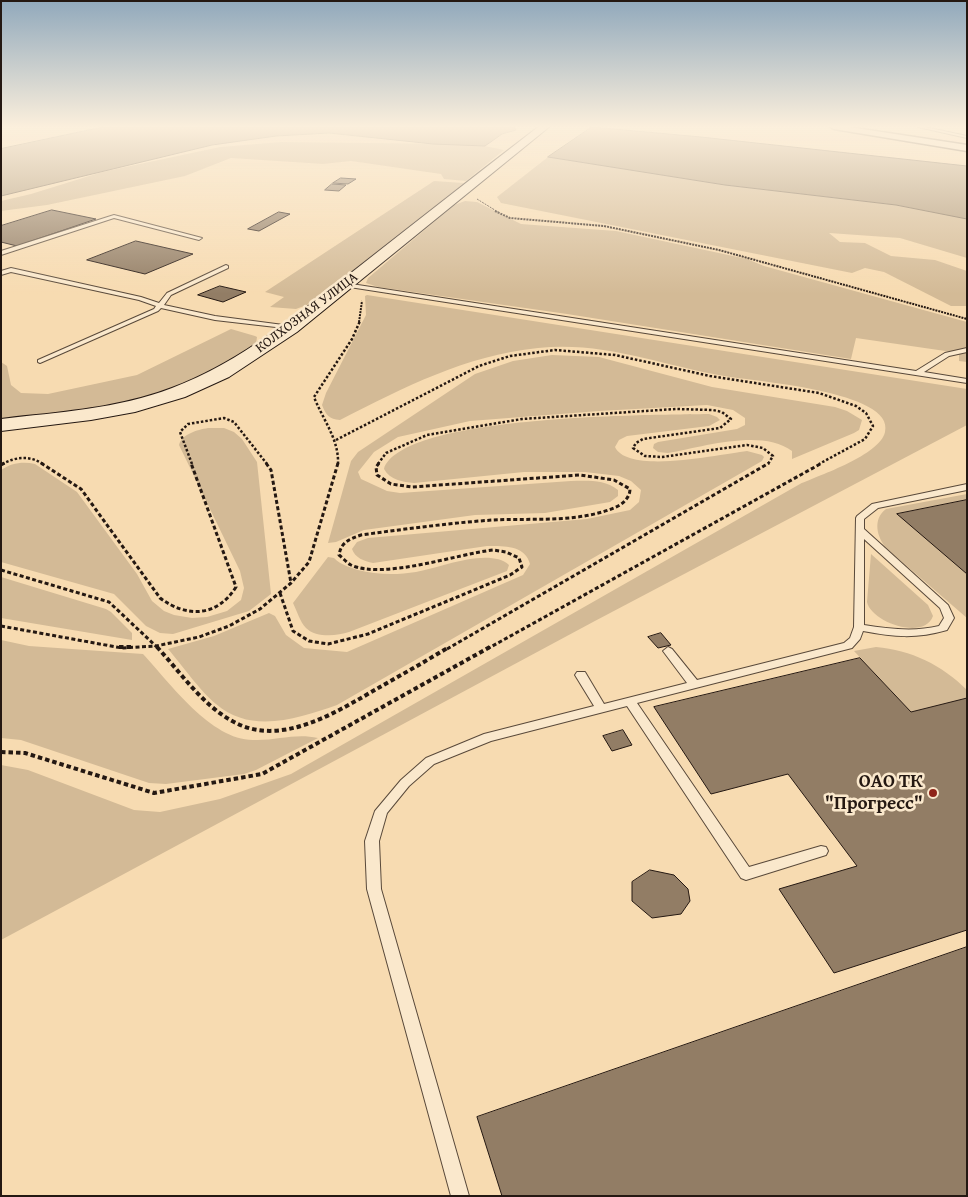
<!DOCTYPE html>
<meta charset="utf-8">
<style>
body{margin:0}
#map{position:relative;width:968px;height:1197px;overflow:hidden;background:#f7dbb1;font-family:"Gentium Book Plus",serif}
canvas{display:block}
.frame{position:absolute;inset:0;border:2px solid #241812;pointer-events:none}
</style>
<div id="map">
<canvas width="968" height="1197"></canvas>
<div class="frame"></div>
</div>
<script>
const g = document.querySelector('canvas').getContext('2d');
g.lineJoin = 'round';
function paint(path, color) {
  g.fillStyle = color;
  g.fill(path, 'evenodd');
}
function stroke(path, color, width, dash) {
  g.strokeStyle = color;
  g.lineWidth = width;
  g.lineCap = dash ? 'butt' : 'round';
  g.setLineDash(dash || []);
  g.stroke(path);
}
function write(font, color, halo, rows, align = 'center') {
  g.font = font + ' "Gentium Book Plus",serif';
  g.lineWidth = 5;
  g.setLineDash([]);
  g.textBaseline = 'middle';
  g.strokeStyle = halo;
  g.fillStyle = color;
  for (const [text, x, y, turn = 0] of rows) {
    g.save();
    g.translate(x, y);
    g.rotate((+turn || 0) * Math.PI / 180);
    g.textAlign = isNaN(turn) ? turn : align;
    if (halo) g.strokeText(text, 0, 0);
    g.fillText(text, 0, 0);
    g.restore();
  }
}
paint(new Path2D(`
 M 281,142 L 462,144 L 485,146 L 504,150 L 466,181 L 444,179 L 441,174 L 351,161 L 323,164 L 231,158 L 185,176 L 47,205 L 1,211 L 1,201 L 31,194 L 102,172 L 220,147 Z
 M 548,157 L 725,185 L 896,205 L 967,219 L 967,258 L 900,238 L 829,233 L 840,242 L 865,243 L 891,256 L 935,260 L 967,271 L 967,306 L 951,306 L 884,272 L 865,268 L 852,273 L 501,203 L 497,197 Z
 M 434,181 L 464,183 L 312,303 L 296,309 L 270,307 L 284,297 L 265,292 Z
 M 465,201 L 477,202 L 521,224 L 616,231 L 747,259 L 764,266 L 967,322 L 967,362 L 959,361 L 959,353 L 856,338 L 851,359 L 567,314 L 378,287 L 366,283 L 368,278 L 454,205 Z
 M 367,295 L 967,389 L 967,425 L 593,622 L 1,940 L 1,765 L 28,770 L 134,810 L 160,812 L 220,799 L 291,774 L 800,484 C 820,475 880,455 885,432 C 896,391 751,381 724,376 C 660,365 604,341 538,348 C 464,356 405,387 340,420 C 329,419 326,415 322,405 L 326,393 L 366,315 L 365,296 Z
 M 231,329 L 255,336 L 257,337 L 256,344 C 214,373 166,394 116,405 C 78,412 39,415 1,419 L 1,362 L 7,366 L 11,385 L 21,393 L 48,394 L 137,375 Z
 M 552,355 L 599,357 L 712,387 L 835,407 L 847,411 L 862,420 L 859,430 L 854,433 L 792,459 L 792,451 C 762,428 702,447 668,453 L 658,452 L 653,448 L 654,444 L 658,442 L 737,429 L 745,425 L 745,418 L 733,410 L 707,405 L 599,411 L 470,421 L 398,437 L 374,452 L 358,472 L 361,479 L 387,491 L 400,493 L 571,481 C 587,481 604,479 618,490 L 618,496 L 610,502 L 545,513 L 475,515 L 364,530 L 336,542 L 328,543 L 351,461 L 358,452 L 475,374 L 513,361 Z
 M 709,414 L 717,417 L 720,420 L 709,426 L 627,436 L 619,440 L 615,447 C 628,475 721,454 747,451 L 762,455 L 764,457 L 762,461 L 337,705 C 299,718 252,735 216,704 C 200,691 182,665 168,649 L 214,636 L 269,613 L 275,616 L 286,635 L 304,648 L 347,652 L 523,575 L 530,564 C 525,545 504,546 487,546 L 373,563 C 364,561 355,558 352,549 L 357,542 L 368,538 L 587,519 L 630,510 L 639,502 L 641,490 L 631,481 L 619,476 L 585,472 L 524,472 L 414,483 C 403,482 390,480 384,469 C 402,414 656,415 709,414 Z
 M 208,428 L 224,428 L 234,432 L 242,439 L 257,462 L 271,594 L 249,611 L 173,634 L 160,633 L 146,626 L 114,594 L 1,562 L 1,470 C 11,463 23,461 35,464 L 77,492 L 137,574 L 152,601 L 164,611 L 174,615 L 192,618 L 207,617 L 227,611 L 241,600 L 244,588 L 240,571 L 179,445 C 182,434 197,430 208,428 Z
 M 967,494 L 967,618 L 887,549 C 877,538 872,519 886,509 Z
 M 871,554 L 928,605 L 933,616 C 924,641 871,622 867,602 Z
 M 328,557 L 334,558 C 341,565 349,567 358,570 C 376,575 398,575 416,572 C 440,568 489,547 509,565 L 507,571 L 349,632 C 337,636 316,638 306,628 C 300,622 297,611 293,603 Z
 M 1,577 L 106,609 L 111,612 L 132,633 L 132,640 L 1,618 Z
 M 1,640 L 29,646 L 143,654 C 170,683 211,740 253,740 C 277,741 294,733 318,738 L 256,770 L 244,774 L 166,784 L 149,783 L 21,740 L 1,738 Z
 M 876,647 C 911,650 942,665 967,690 L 967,698 L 911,712 L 854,651 Z`), '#d3ba96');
const water = new Path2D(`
 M 103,127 L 514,127 L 516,130 L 502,134 L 485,146 L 433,144 L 329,133 L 276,136 L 212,145 L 1,196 L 1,149 Z
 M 592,127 L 701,137 L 967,166 L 967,219 L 896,205 L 725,185 L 548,157 Z`);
paint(water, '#af997b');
stroke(water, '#776551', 1);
const building = new Path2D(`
 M 341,178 L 356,179 L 348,184 L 333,183 Z
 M 332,184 L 346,185 L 339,191 L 325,190 Z
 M 52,210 L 96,219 L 17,246 L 1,242 L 1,226 Z
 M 279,212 L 290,214 L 259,231 L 248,229 Z
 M 136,241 L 193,254 L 145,274 L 87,260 Z
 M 220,286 L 246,292 L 223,302 L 198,295 Z
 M 967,500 L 967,574 L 897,514 Z
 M 661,633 L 671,645 L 658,648 L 648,637 Z
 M 860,658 L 911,712 L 967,698 L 967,930 L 834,973 L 779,889 L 857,866 L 788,774 L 711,794 L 654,707 Z
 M 623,730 L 632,745 L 612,751 L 603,736 Z
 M 650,870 L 674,875 L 688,889 L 690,901 L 681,914 L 652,918 L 632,901 L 632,882 Z
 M 967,947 L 967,1196 L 502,1196 L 477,1117 Z`);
paint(building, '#927d65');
stroke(building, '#241812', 1);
const lane = new Path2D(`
 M 918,127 L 925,127 L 967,136 L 967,138 Z
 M 114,215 L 202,238 L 199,240 L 114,218 L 1,255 L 1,251 Z
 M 226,265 L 228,266 L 228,268 L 171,295 L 164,305 L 215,316 L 291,326 L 294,328 L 293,329 L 215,320 L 161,308 L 158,311 L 40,363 L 38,362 L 38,360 L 154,309 L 156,306 L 139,300 L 11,272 L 1,275 L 1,271 L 11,268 L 141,297 L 159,303 L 167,293 Z
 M 345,283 L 916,371 L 945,353 L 967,348 L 967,352 L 949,356 L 924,372 L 967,379 L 967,383 L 343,286 L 342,285 Z
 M 967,484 L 967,490 L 878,508 L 864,519 L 864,529 L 948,605 L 954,618 L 947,630 C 916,639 894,637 863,631 L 860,639 L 852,648 L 637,703 L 749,867 L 821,846 L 826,847 L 828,851 L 826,855 L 746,880 L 741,878 L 627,706 L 491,741 L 434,764 L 409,786 L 387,813 L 379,841 L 381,889 L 469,1196 L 451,1196 L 367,889 L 365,841 L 375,811 L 401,780 L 426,758 L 484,734 L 594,706 L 575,675 L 577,672 L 585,672 L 604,704 L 687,683 L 663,651 L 668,647 L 672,649 L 697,680 L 844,643 L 850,638 L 854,627 L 856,518 L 857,516 L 872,504 ZM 864,539 L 940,608 L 944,618 L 939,626 C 914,632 890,629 864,625 Z`);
const street = new Path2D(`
 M 830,127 L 849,127 L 967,145 L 967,151 L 834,129 Z`);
const secondary = new Path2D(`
 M 538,127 L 549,127 L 297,332 L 229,377 L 185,397 L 135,412 L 91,420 L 1,431 L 1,419 C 58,412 118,409 172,388 C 241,362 298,314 356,269 C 416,222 477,174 538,127 Z`);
stroke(lane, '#59493a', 2);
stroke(street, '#59493a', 3);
stroke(secondary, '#241812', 2);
stroke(new Path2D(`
 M 477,199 L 498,212`), '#241812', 1, [2, 1]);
stroke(new Path2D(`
 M 495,211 L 510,218 L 604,226 L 719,250 L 967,319
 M 359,322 L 362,301`), '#241812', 2, [2, 1]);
stroke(new Path2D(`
 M 336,440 L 479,366 L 510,356 L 555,350 L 615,355 L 710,376 L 819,393 L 856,406 L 866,413 L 873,426 L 865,439 L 819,464
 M 2,464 C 16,457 29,455 43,464
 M 192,464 L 180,432 L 188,424 L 224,418 L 234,422 L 267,464
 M 338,464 C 339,439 323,420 314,397 L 352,339 L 360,321
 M 378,464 L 386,453 L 427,435 L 522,419 L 676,409 L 713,410 L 722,412 L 731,419 L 720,428 L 643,439 L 636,443 L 633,448 L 645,456 L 662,457 L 747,445 L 763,448 L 773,456 L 768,464`), '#241812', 2.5, [2.5, 2]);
stroke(new Path2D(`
 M 41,463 L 81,489 L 160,598 C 187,618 217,617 236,587 L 191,463
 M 266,463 L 271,470 L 291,583
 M 1,465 L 5,463
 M 1,570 L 109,602 L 159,649
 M 280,593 L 293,631 L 309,641 L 328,644 L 368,634 L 510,575 L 522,567 L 519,558 L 506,552 L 493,550 C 457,554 383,580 351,565 C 347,563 343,558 339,555 C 341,542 350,539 361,535 C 405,529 449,523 493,520 C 533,518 576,523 614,508 C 622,505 630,498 630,489 L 614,480 L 580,475 L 412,487 L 391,484 L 377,475 L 376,467 L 379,463
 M 1,626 L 122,648 L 156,646 L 199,637 L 229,626 L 260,609 L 291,583 L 309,562 L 338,463
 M 447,649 L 769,463
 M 487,649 L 822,463`), '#241812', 3, [4, 2.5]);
stroke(new Path2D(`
 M 119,647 L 131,647
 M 157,647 C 181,673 203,706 234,722 C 282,748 338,711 380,687 C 403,674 426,661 449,647
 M 1,752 L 25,753 L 154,793 L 262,774 L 490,647`), '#241812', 4, [4.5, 3]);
paint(lane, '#fae8cc');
paint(street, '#fae8cc');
paint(secondary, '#fae8cc');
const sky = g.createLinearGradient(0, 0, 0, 294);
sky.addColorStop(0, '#91a9bc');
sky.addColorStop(0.43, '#fbefdc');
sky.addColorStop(1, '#fbefdc00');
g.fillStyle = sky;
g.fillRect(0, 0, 968, 294);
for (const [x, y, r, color] of [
 [933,793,5,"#8f2418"]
]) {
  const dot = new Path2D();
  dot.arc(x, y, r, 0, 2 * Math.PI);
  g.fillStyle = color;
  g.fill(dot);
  stroke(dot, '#fae8cc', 2);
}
write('14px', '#241812', '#fae8cc', [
 ["КОЛХОЗНАЯ УЛИЦА",307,313,-37]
]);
write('bold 19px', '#241812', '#fae8cc', [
 ["ОАО ТК",923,782],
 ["\"Прогресс\"",923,804]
], 'right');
</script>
